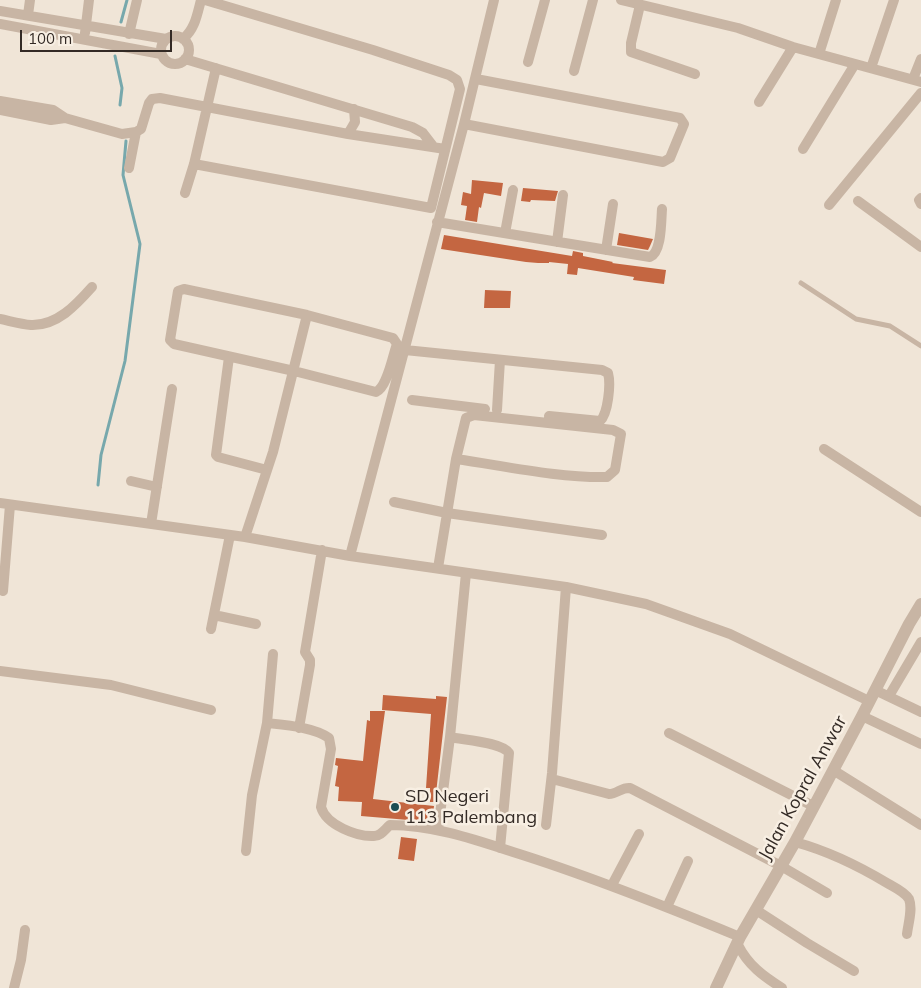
<!DOCTYPE html>
<style>
body{margin:0}
#map{position:relative;width:921px;height:988px;overflow:hidden;background:#f0e5d7;font-family:Mulish,sans-serif}
canvas{display:block}
.scale{position:absolute;left:20px;top:30px;width:152px;height:22px;box-sizing:border-box;border:2px solid #332a25;border-top:0;padding-left:6px;font-size:15px;line-height:18px;white-space:nowrap;color:#332a25;-webkit-text-stroke:4px #f8efe3;paint-order:stroke}
</style>
<div id="map">
<canvas width="921" height="988"></canvas>
<div class="scale">100 m</div>
</div>
<script>
const g = document.querySelector('canvas').getContext('2d');
g.lineJoin = 'round';
function stroke(path, color, width, dash) {
  g.strokeStyle = color;
  g.lineWidth = width;
  g.lineCap = dash ? 'butt' : 'round';
  g.setLineDash(dash || []);
  g.stroke(path);
}
function paint(path, color) {
  g.fillStyle = color;
  g.fill(path, 'evenodd');
}
function write(font, color, halo, rows, align = 'center') {
  g.font = font + ' Mulish,sans-serif';
  g.lineWidth = 5;
  g.setLineDash([]);
  g.textBaseline = 'middle';
  g.strokeStyle = halo;
  g.fillStyle = color;
  for (const [text, x, y, turn = 0] of rows) {
    g.save();
    g.translate(x, y);
    g.rotate((+turn || 0) * Math.PI / 180);
    g.textAlign = isNaN(turn) ? turn : align;
    if (halo) g.strokeText(text, 0, 0);
    g.fillText(text, 0, 0);
    g.restore();
  }
}
stroke(new Path2D(`
 M 121,22 L 127,0
 M 115,56 L 122,88 L 120,105
 M 98,485 L 101,455 L 125,361 L 140,244 L 123,175 L 126,141`), '#77a8ac', 3);
paint(new Path2D(`
 M 472,180 L 503,183 L 501,196 L 484,193 L 481,208 L 479,207 L 477,222 L 465,220 L 467,206 L 461,205 L 463,192 L 471,194 Z
 M 523,188 L 558,191 L 555,201 L 531,200 L 530,202 L 521,201 Z
 M 619,233 L 653,239 L 650,246 L 648,250 L 617,245 Z
 M 444,235 L 572,256 L 573,251 L 583,253 L 583,256 L 613,262 L 612,263 L 666,270 L 664,284 L 633,280 L 634,277 L 578,268 L 577,275 L 567,274 L 568,264 L 549,262 L 549,263 L 538,263 L 526,262 L 441,249 Z
 M 485,290 L 511,291 L 510,308 L 484,308 Z
 M 383,695 L 436,699 L 436,696 L 447,697 L 435,802 L 430,802 L 430,788 L 426,788 L 431,714 L 382,710 Z
 M 370,711 L 385,711 L 373,799 L 434,806 L 432,822 L 361,816 L 362,802 L 338,801 L 339,787 L 335,786 L 338,766 L 335,765 L 336,758 L 363,761 L 367,720 L 370,721 Z
 M 401,837 L 417,839 L 414,861 L 398,859 Z`), '#c46641');
stroke(new Path2D(`
 M 801,283 L 856,319 L 890,326 L 921,346`), '#c8b5a4', 5);
stroke(new Path2D(`
 M 621,0 L 738,28 L 793,47 L 921,82
 M 640,5 L 631,43 L 631,52 L 695,74
 M 0,11 L 166,39
 M 28,15 L 30,0
 M 0,24 L 161,54
 M 85,33 L 89,0
 M 129,34 L 137,0
 M161 50a14 14 0 1 1 28 0a14 14 0 1 1-28 0Z
 M 183,39 C 195,29 197,15 201,0
 M 819,54 L 836,0
 M 185,59 L 412,127 L 423,133 L 433,146
 M 528,62 L 545,0
 M 871,68 L 894,0
 M 574,71 L 593,0
 M 913,79 L 921,59
 M 0,101 L 53,110 L 65,118 L 122,134 L 136,132 L 141,129 L 149,103 L 152,99 L 160,98 L 348,134 L 445,149
 M 759,102 L 793,47
 M 0,110 L 51,120 L 65,118
 M 464,124 L 663,162 L 670,158 L 684,124 L 680,118 L 476,79
 M 348,134 L 355,122 L 354,109
 M 803,149 L 855,64
 M 194,164 L 431,208 L 460,89 L 457,80 L 449,75 L 373,50 L 205,0
 M 129,168 L 136,132
 M 185,193 L 194,164 L 216,68
 M 921,198 L 919,200 L 921,204
 M 858,201 L 921,247
 M 829,205 L 921,93
 M 437,222 L 650,257 C 662,252 661,221 662,209
 M 505,233 L 513,190
 M 557,242 L 563,195
 M 606,250 L 613,204
 M 184,289 L 307,315 L 393,338 L 397,344 L 396,347 C 392,359 387,387 376,392 L 294,371 L 174,344 L 170,340 L 178,291 Z
 M 0,319 C 10,321 21,324 31,325 C 57,326 76,305 92,287
 M 405,350 L 602,370 L 608,373 C 611,384 608,414 600,421 L 549,416
 M 229,357 L 216,455 L 218,457 L 267,470
 M 412,400 L 485,409
 M 497,410 L 500,360
 M 824,449 L 921,512
 M 131,481 L 157,487
 M 394,502 L 447,513 L 602,535
 M 0,503 L 245,537 L 350,556 L 566,587 L 646,604 L 730,634 L 869,701
 M 151,524 L 172,389
 M 245,537 L 273,452 L 307,315
 M 350,556 L 464,124 L 494,0
 M 438,568 L 456,459 L 466,418 L 474,415 L 613,430 L 621,434 L 615,470 L 607,477 C 559,478 505,466 456,459
 M 3,591 L 10,505
 M 214,615 L 256,624
 M 211,629 L 230,535
 M 0,671 L 111,685 L 211,710
 M 875,690 L 921,712
 M 889,696 L 921,642
 M 862,716 L 921,744
 M 267,723 L 273,654
 M 299,728 L 310,665 L 310,660 L 305,652 L 322,550
 M 669,733 L 813,806
 M 450,737 C 464,740 502,742 509,753 L 500,848
 M 833,770 L 921,825
 M 552,779 L 609,794 C 617,794 622,787 630,788 L 781,866 L 827,893
 M 546,825 L 552,773 L 566,587
 M 438,830 L 450,737 L 466,573
 M 795,842 C 828,851 857,865 887,883 C 894,887 905,892 909,899 C 913,909 908,924 907,934
 M 246,851 L 252,795 L 267,723 C 285,725 314,727 329,738 L 331,749 L 321,807 C 326,825 357,837 374,836 C 381,836 385,829 390,825 C 432,825 473,839 513,852 C 590,876 665,906 740,937
 M 612,885 L 639,834
 M 667,907 L 688,861
 M 756,910 L 807,943 L 854,971
 M 738,945 C 748,965 763,976 782,988
 M 14,988 L 21,960 L 25,930`), '#c8b5a4', 10);
stroke(new Path2D(`
 M 716,988 L 740,937 L 795,842 L 862,716 L 909,624 L 921,604`), '#c8b5a4', 12);
for (const [x, y, r, color] of [
 [395,807,5,"#1c4d53"]
]) {
  const dot = new Path2D();
  dot.arc(x, y, r, 0, 2 * Math.PI);
  g.fillStyle = color;
  g.fill(dot);
  stroke(dot, '#f8efe3', 2);
}
write('18px', '#332a25', '#f8efe3', [
 ["Jalan Kopral Anwar",803,788,-61]
]);
write('18px', '#332a25', '#f8efe3', [
 ["SD Negeri",405,797],
 ["113 Palembang",405,818]
], 'left');
</script>
